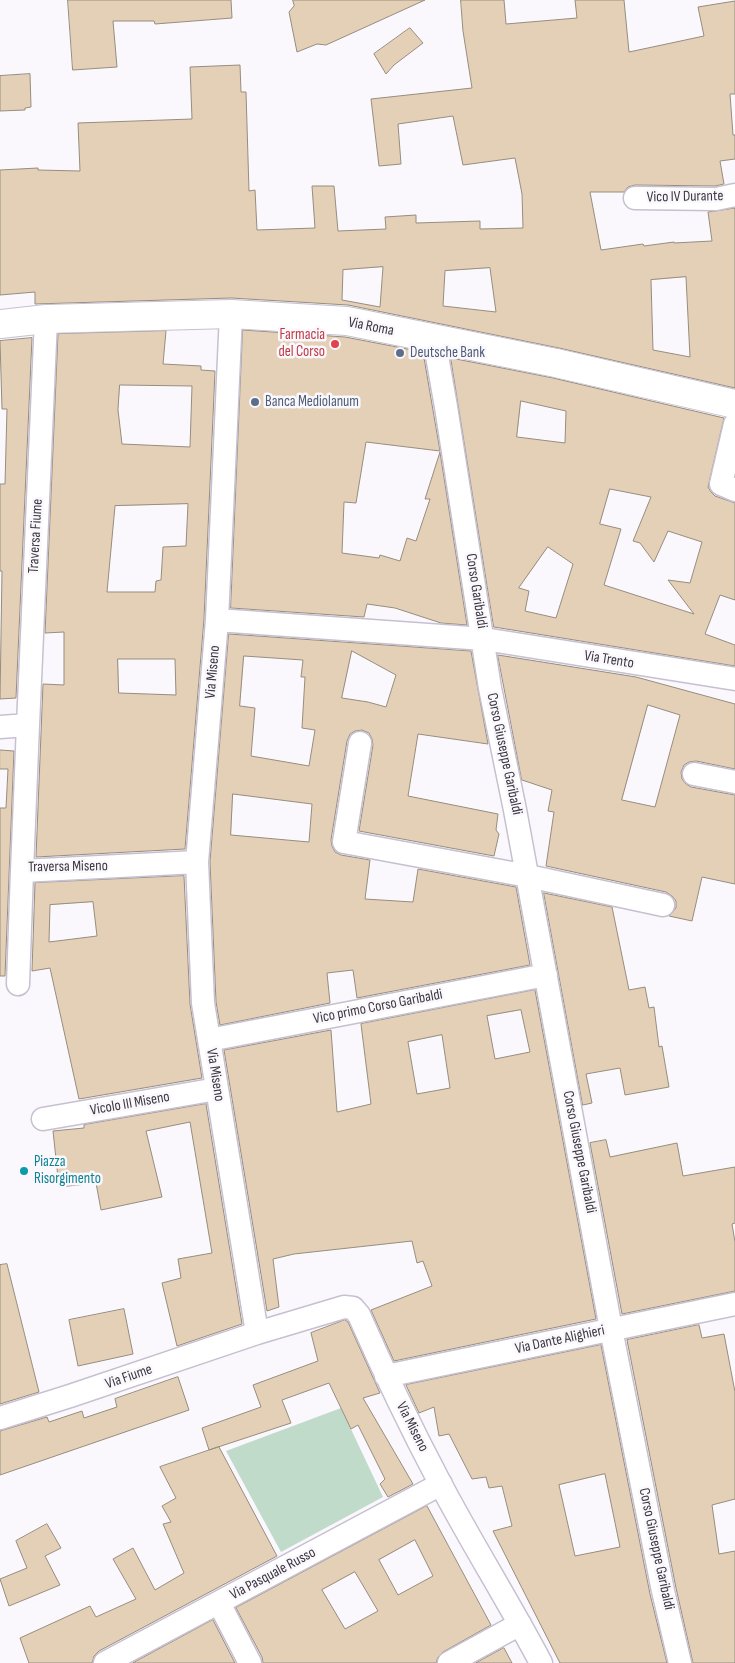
<!DOCTYPE html>
<style>
body{margin:0}
canvas{display:block;background:#faf7fd}
</style>
<canvas width="735" height="1663"></canvas>
<script>
const g = document.querySelector('canvas').getContext('2d');
g.lineJoin = 'round';
function paint(path, color) {
  g.fillStyle = color;
  g.fill(path, 'evenodd');
}
function stroke(path, color, width, dash) {
  g.strokeStyle = color;
  g.lineWidth = width;
  g.lineCap = dash ? 'butt' : 'round';
  g.setLineDash(dash || []);
  g.stroke(path);
}
function write(font, color, halo, rows, align = 'center') {
  g.font = font + ' "Sofia Sans Condensed",sans-serif';
  g.lineWidth = 5;
  g.setLineDash([]);
  g.textBaseline = 'middle';
  g.strokeStyle = halo;
  g.fillStyle = color;
  for (const [text, x, y, turn = 0] of rows) {
    g.save();
    g.translate(x, y);
    g.rotate((+turn || 0) * Math.PI / 180);
    g.textAlign = isNaN(turn) ? turn : align;
    if (halo) g.strokeText(text, 0, 0);
    g.fillText(text, 0, 0);
    g.restore();
  }
}
paint(new Path2D(`
 M 341,1408 L 383,1497 L 281,1552 L 226,1451 Z`), '#c1dbcb');
const building = new Path2D(`
 M 68,0 L 231,0 L 232,18 L 155,24 L 154,21 L 113,21 L 117,67 L 73,70 Z
 M 293,0 L 425,0 L 326,45 L 317,44 L 297,52 L 289,12 L 294,6 Z
 M 461,0 L 504,0 L 506,24 L 577,18 L 575,0 L 624,0 L 629,52 L 704,36 L 698,7 L 735,1 L 735,94 L 730,94 L 733,135 L 735,135 L 735,159 L 720,161 L 724,184 L 715,186 L 635,185 L 628,187 L 624,192 L 590,192 L 601,250 L 643,244 L 644,246 L 674,242 L 674,243 L 712,241 L 708,212 L 735,208 L 735,388 L 559,348 L 348,305 L 231,298 L 35,304 L 35,292 L 0,295 L 0,170 L 38,168 L 38,170 L 80,171 L 78,123 L 192,119 L 190,67 L 240,65 L 241,92 L 246,92 L 249,191 L 255,190 L 257,230 L 315,228 L 312,186 L 334,186 L 338,231 L 386,229 L 385,217 L 416,215 L 416,223 L 480,221 L 480,229 L 523,228 L 522,194 L 515,158 L 463,165 L 453,116 L 398,124 L 401,164 L 379,166 L 371,99 L 472,88 L 463,31 ZM 383,267 L 380,307 L 342,300 L 343,270 ZM 490,268 L 496,312 L 443,306 L 445,271 ZM 686,277 L 690,357 L 653,350 L 651,280 Z
 M 410,28 L 423,43 L 394,65 L 386,74 L 374,54 Z
 M 30,74 L 31,107 L 25,108 L 25,110 L 0,111 L 0,76 Z
 M 243,330 L 345,337 L 423,352 L 440,451 L 366,442 L 356,503 L 344,502 L 342,553 L 379,558 L 380,555 L 400,561 L 407,538 L 416,541 L 430,499 L 425,499 L 440,452 L 467,625 L 441,623 L 395,608 L 367,604 L 364,617 L 231,608 Z
 M 166,331 L 163,364 L 201,366 L 201,370 L 215,371 L 204,619 L 185,849 L 36,857 L 43,684 L 64,685 L 64,632 L 45,633 L 58,334 ZM 120,385 L 192,386 L 190,447 L 122,444 L 118,410 ZM 188,504 L 186,546 L 163,547 L 161,580 L 156,581 L 155,592 L 107,592 L 115,506 ZM 118,659 L 175,659 L 176,695 L 119,693 Z
 M 32,338 L 16,698 L 0,699 L 2,571 L 0,571 L 0,484 L 5,484 L 7,409 L 2,409 L 0,341 Z
 M 451,358 L 553,378 L 724,418 L 708,487 L 711,492 L 715,496 L 735,503 L 735,600 L 720,595 L 705,634 L 735,645 L 735,666 L 494,627 ZM 521,401 L 566,411 L 565,443 L 517,437 ZM 610,489 L 651,497 L 633,541 L 640,543 L 654,562 L 668,531 L 702,542 L 690,583 L 668,580 L 694,614 L 604,585 L 621,529 L 600,524 ZM 548,547 L 573,564 L 556,618 L 525,611 L 529,591 L 519,588 Z
 M 229,634 L 471,651 L 488,744 L 418,734 L 408,796 L 498,814 L 496,830 L 499,834 L 494,856 L 359,831 L 373,745 L 372,739 L 369,733 L 362,730 L 355,731 L 350,734 L 347,741 L 331,840 L 332,846 L 335,852 L 341,855 L 370,860 L 365,899 L 413,902 L 418,869 L 516,887 L 530,965 L 357,998 L 353,970 L 327,973 L 330,1003 L 220,1025 L 216,1002 L 210,862 ZM 352,651 L 396,675 L 386,707 L 368,702 L 342,698 ZM 244,656 L 303,660 L 301,677 L 305,677 L 302,728 L 315,730 L 309,766 L 251,756 L 255,708 L 240,706 ZM 233,794 L 312,804 L 309,842 L 231,835 Z
 M 498,655 L 636,677 L 735,704 L 735,769 L 696,761 L 689,762 L 684,765 L 681,772 L 682,779 L 686,784 L 691,787 L 735,795 L 735,884 L 702,877 L 692,921 L 669,916 L 676,908 L 676,901 L 672,896 L 666,892 L 546,866 L 554,812 L 548,811 L 552,790 L 522,780 ZM 648,705 L 680,715 L 655,807 L 622,800 Z
 M 0,750 L 14,751 L 5,976 L 0,976 L 0,808 L 6,808 L 8,769 L 0,769 Z
 M 184,876 L 190,1004 L 202,1078 L 79,1099 L 50,968 L 32,971 L 35,883 ZM 93,902 L 97,936 L 49,942 L 50,905 Z
 M 544,893 L 612,907 L 629,990 L 645,987 L 649,1008 L 654,1007 L 659,1047 L 662,1046 L 669,1087 L 625,1095 L 620,1068 L 586,1074 L 592,1103 L 583,1105 Z
 M 535,990 L 596,1319 L 394,1361 L 371,1310 L 432,1286 L 423,1261 L 417,1263 L 412,1241 L 294,1254 L 273,1259 L 279,1307 L 267,1311 L 224,1050 L 331,1030 L 337,1112 L 371,1104 L 361,1024 ZM 521,1010 L 530,1052 L 495,1059 L 487,1016 ZM 442,1035 L 450,1088 L 417,1094 L 408,1042 Z
 M 206,1104 L 242,1324 L 177,1346 L 162,1283 L 181,1278 L 178,1259 L 212,1253 L 190,1122 L 146,1131 L 162,1197 L 101,1210 L 96,1183 L 59,1187 L 53,1131 L 84,1128 L 84,1125 Z
 M 606,1140 L 610,1157 L 677,1143 L 683,1176 L 735,1167 L 735,1223 L 732,1224 L 735,1242 L 735,1291 L 622,1314 L 590,1143 Z
 M 7,1264 L 39,1392 L 0,1404 L 0,1265 Z
 M 124,1309 L 133,1354 L 78,1366 L 69,1320 Z
 M 345,1320 L 348,1322 L 380,1393 L 363,1398 L 413,1484 L 388,1497 L 380,1484 L 385,1479 L 358,1425 L 351,1429 L 329,1383 L 282,1400 L 291,1423 L 209,1450 L 202,1428 L 261,1407 L 253,1385 L 318,1361 L 311,1333 Z
 M 699,1325 L 702,1338 L 724,1334 L 735,1392 L 735,1499 L 712,1505 L 719,1554 L 735,1551 L 735,1663 L 693,1663 L 676,1588 L 627,1340 Z
 M 601,1345 L 650,1594 L 667,1663 L 560,1663 L 493,1531 L 512,1526 L 502,1486 L 489,1488 L 486,1477 L 472,1479 L 449,1434 L 439,1436 L 434,1407 L 419,1413 L 406,1385 ZM 605,1474 L 620,1547 L 575,1556 L 559,1485 Z
 M 178,1377 L 189,1410 L 0,1475 L 0,1431 L 47,1417 L 49,1422 L 82,1411 L 84,1418 L 117,1407 L 115,1399 Z
 M 219,1447 L 277,1556 L 99,1651 L 94,1656 L 92,1663 L 29,1663 L 20,1638 L 90,1606 L 96,1617 L 136,1599 L 113,1559 L 133,1548 L 155,1590 L 184,1573 L 163,1524 L 171,1522 L 162,1506 L 176,1498 L 160,1467 Z
 M 427,1506 L 491,1625 L 443,1652 L 438,1657 L 436,1663 L 263,1663 L 262,1657 L 236,1608 ZM 415,1540 L 433,1576 L 398,1595 L 379,1560 ZM 355,1572 L 378,1611 L 345,1629 L 322,1590 Z
 M 47,1524 L 61,1548 L 45,1556 L 60,1585 L 9,1606 L 0,1579 L 27,1568 L 16,1541 Z
 M 213,1620 L 235,1663 L 133,1663 Z
 M 504,1648 L 512,1663 L 476,1663 Z`);
paint(building, '#e3d0b6');
stroke(building, '#978d7f', 1);
const street = new Path2D(`
 M 635,198 L 716,199 L 735,195
 M 231,314 L 217,620 L 197,862 L 203,1003 L 257,1333 L 344,1307 L 353,1308 L 359,1315 C 384,1372 411,1428 440,1483 C 472,1544 509,1602 541,1663
 M 434,339 L 446,407 L 490,688 L 515,810 L 611,1329 L 663,1591 L 680,1663
 M 735,424 L 721,484 L 735,490
 M 217,620 L 484,639 L 735,679
 M 28,725 L 22,871 L 197,862
 M 0,727 L 28,725 L 46,319
 M 360,743 L 344,842 L 528,876 L 663,905
 M 694,774 L 735,782
 M 18,984 L 22,871
 M 209,1040 L 546,975
 M 43,1119 L 217,1089
 M 386,1376 L 735,1304
 M 0,1418 L 70,1396 L 257,1333
 M 219,1603 L 250,1663
 M 105,1663 L 441,1484
 M 449,1663 L 520,1624`);
const secondary = new Path2D(`
 M 0,324 L 46,319 L 231,314 L 347,321 L 556,363 L 735,404`);
stroke(street, '#c7c0d0', 25);
stroke(secondary, '#c7c0d0', 30);
stroke(street, '#fff', 22);
stroke(secondary, '#fff', 28);
for (const [x, y, r, color] of [
 [335,344,5,"#e0444e"],
 [400,353,5,"#5c6f8a"],
 [255,402,5,"#5c6f8a"],
 [24,1171,5,"#0f9aa8"]
]) {
  const dot = new Path2D();
  dot.arc(x, y, r, 0, 2 * Math.PI);
  g.fillStyle = color;
  g.fill(dot);
  stroke(dot, '#faf7fd', 2);
}
write('15px', '#3b383f', '#faf7fd', [
 ["Vico IV Durante",685,197,-1],
 ["Via Roma",371,327,11],
 ["Traversa Fiume",36,536,-87],
 ["Corso Garibaldi",476,591,81],
 ["Via Trento",609,660,9],
 ["Via Miseno",213,672,-85],
 ["Corso Giuseppe Garibaldi",504,754,78],
 ["Traversa Miseno",68,867,-1],
 ["Vico primo Corso Garibaldi",378,1007,-11],
 ["Via Miseno",215,1075,81],
 ["Vicolo III Miseno",130,1104,-10],
 ["Corso Giuseppe Garibaldi",579,1152,79],
 ["Via Dante Alighieri",560,1340,-12],
 ["Via Fiume",129,1377,-19],
 ["Via Miseno",412,1427,63],
 ["Corso Giuseppe Garibaldi",656,1549,78],
 ["Via Pasquale Russo",273,1574,-28]
]);
write('15px', '#be3a42', '#faf7fd', [
 ["Farmacia",325,335],
 ["del Corso",325,352]
], 'right');
write('15px', '#4e5e75', '#faf7fd', [
 ["Deutsche Bank",410,353],
 ["Banca Mediolanum",265,402]
], 'left');
write('15px', '#0d838f', '#faf7fd', [
 ["Piazza",34,1162],
 ["Risorgimento",34,1179]
], 'left');
</script>
